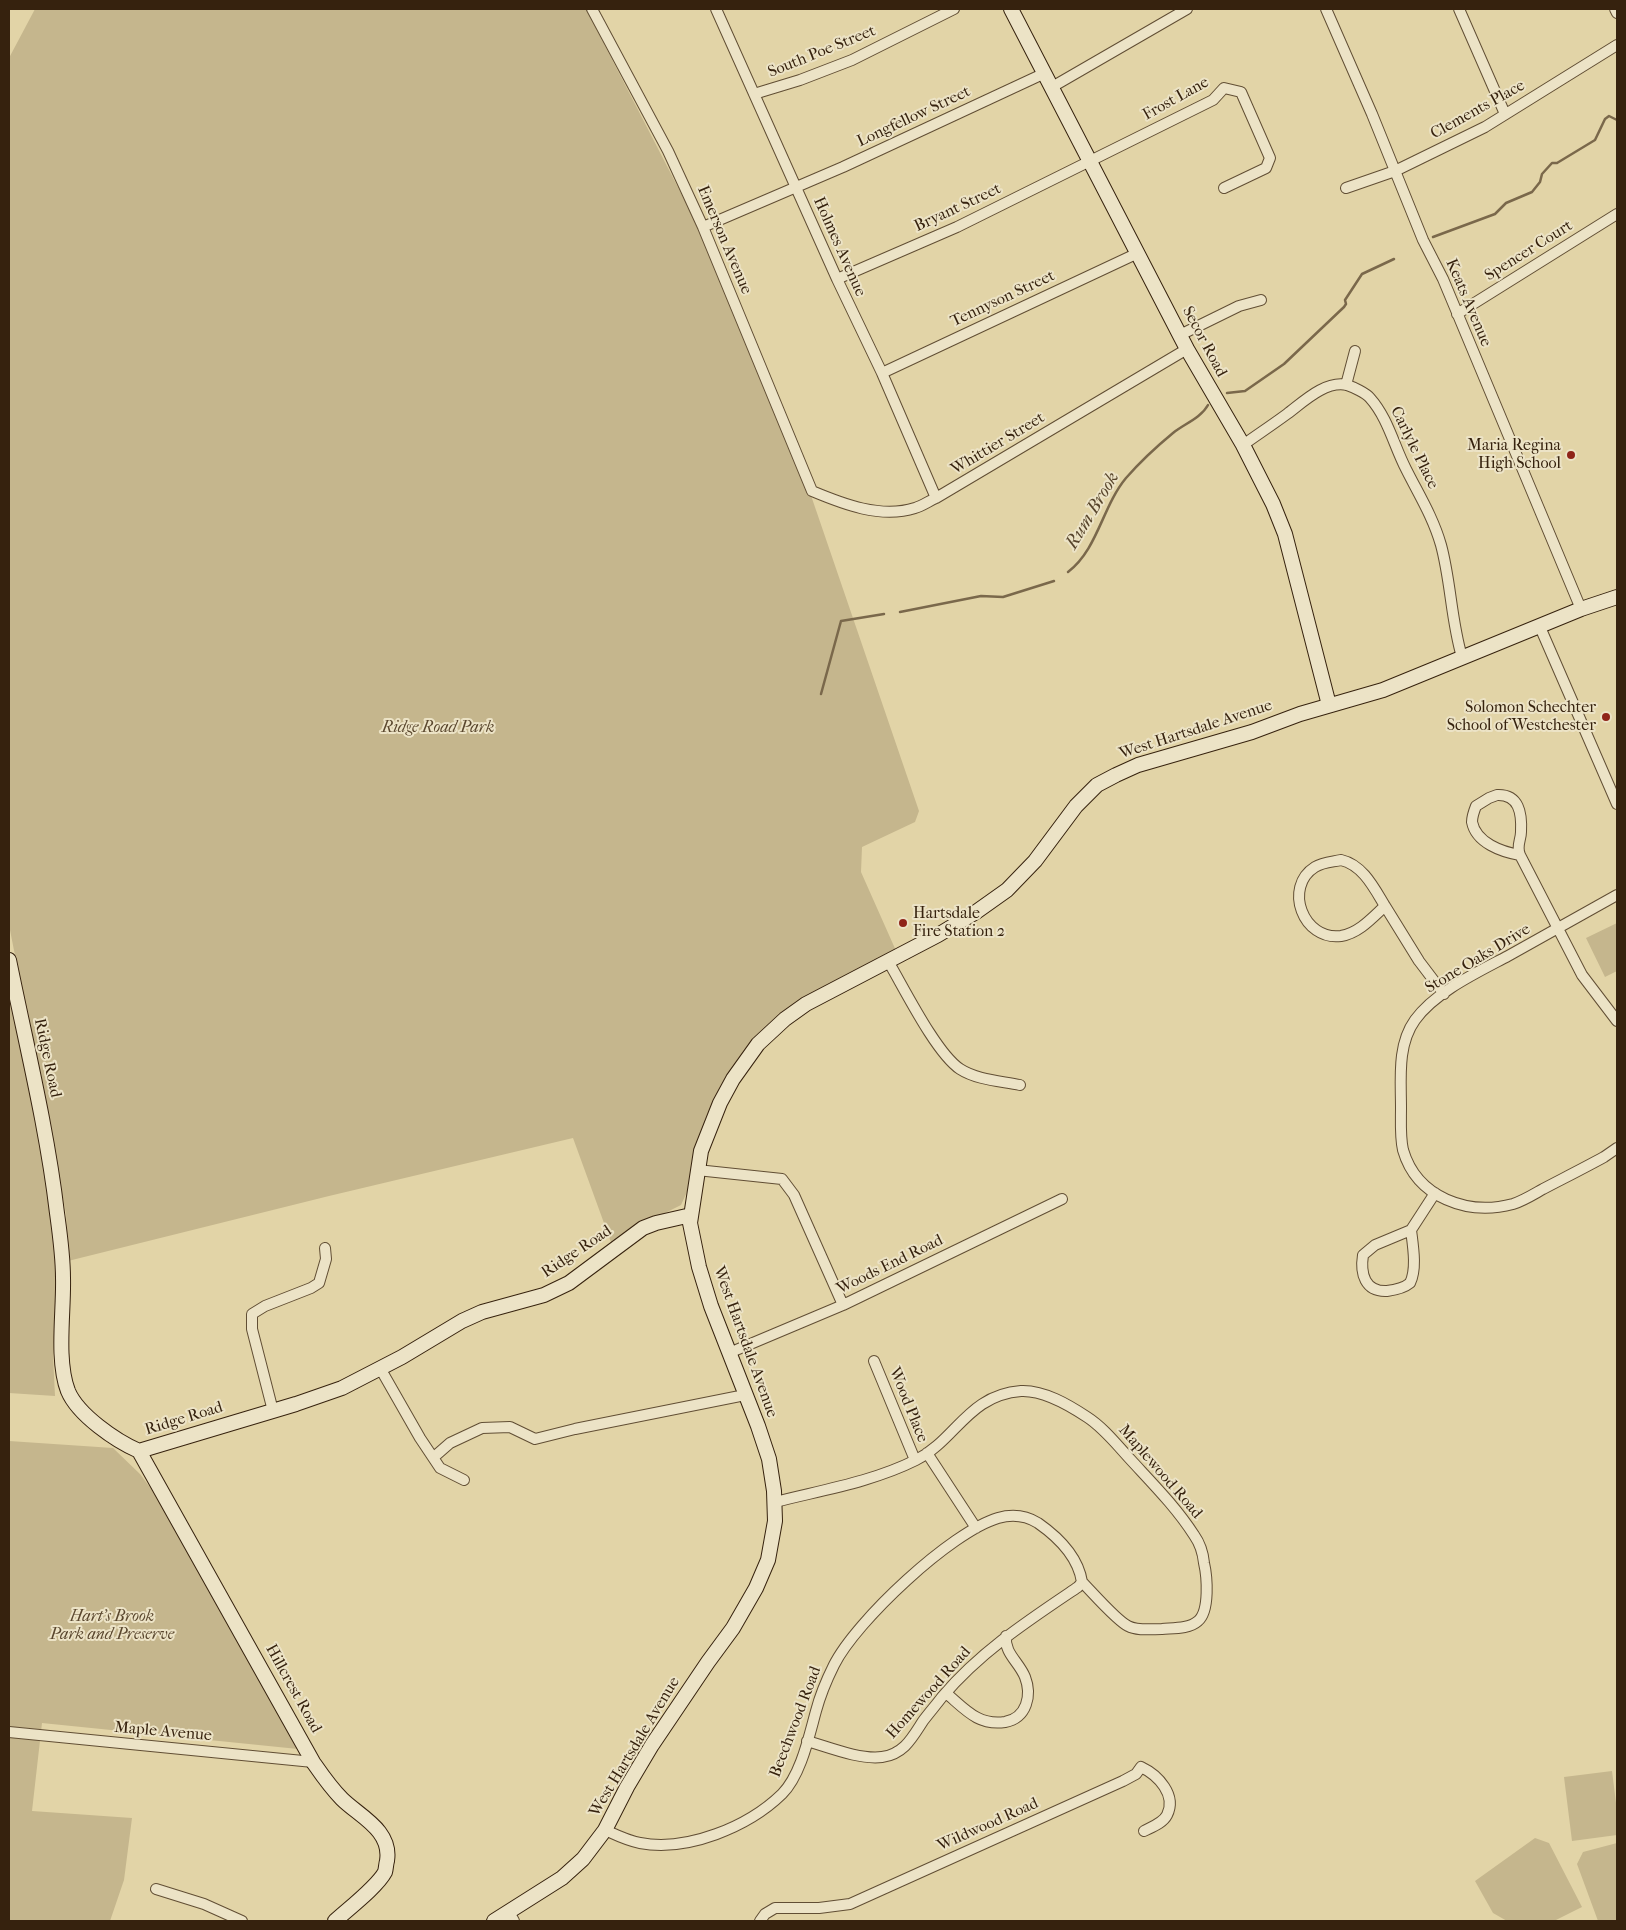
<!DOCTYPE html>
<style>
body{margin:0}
#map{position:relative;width:1626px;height:1930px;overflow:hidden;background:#e2d4a7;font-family:"IM FELL French Canon",serif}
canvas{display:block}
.frame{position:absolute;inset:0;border:10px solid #36220e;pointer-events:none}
</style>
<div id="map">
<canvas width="1626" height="1930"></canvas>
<div class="frame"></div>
</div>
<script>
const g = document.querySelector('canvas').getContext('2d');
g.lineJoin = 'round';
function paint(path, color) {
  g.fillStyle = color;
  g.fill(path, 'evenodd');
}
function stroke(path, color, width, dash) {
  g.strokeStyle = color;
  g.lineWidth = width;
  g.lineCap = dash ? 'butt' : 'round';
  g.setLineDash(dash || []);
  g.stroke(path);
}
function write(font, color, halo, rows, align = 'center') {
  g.font = font + ' "IM FELL French Canon",serif';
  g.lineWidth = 4;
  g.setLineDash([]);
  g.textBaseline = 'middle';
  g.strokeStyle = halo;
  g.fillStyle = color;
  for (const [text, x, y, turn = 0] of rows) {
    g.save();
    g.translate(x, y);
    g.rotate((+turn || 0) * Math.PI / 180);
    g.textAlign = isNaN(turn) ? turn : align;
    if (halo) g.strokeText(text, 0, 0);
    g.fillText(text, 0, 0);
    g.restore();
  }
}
paint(new Path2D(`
 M 35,9 L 586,9 L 701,232 L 804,475 L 919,811 L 915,822 L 862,847 L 861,872 L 897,953 L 823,990 L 730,1074 L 691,1183 L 681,1205 L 649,1221 L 612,1245 L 573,1138 L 329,1196 L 68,1261 L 66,1214 L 9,925 L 9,58 Z
 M 1617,923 L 1617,971 L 1605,977 L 1586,938 Z
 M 9,973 L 46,1181 L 55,1251 L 57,1281 L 53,1355 L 55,1396 L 9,1393 Z
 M 9,1441 L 113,1448 L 140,1474 L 152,1490 L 183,1542 L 298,1749 L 42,1723 L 32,1811 L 132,1818 L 124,1880 L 110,1921 L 9,1921 Z
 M 1612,1771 L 1617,1811 L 1617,1835 L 1572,1841 L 1564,1777 Z
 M 1535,1838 L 1549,1843 L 1582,1907 L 1554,1921 L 1507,1921 L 1493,1913 L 1475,1881 Z
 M 1617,1843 L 1617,1921 L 1598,1921 L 1577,1864 L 1583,1852 Z`), '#c5b68d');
stroke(new Path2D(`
 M 1433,237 L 1495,214 L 1506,203 L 1532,192 L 1540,182 L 1542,174 L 1552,163 L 1557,163 L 1595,140 L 1605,119 L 1609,116 L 1617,120
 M 1227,393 L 1245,391 L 1284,364 L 1344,307 L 1346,304 L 1345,300 L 1362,274 L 1394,259
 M 1068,572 C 1098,549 1102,507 1126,478 C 1140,462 1156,447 1173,433 C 1184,424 1201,418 1208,405
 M 900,612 L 981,596 L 1003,597 L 1054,581
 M 821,694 L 841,621 L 884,614`), '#7a684b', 2.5);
const street = new Path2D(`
 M 592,9 L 668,151 L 703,227 L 812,491 C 843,504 881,519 915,508 C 922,506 929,501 936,498 L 1187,349
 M 716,9 L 837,279 L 882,373 L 936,498
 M 1326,9 L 1372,114 L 1423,240 L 1443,279 L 1581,609
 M 1459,9 L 1505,114
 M 1615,9 L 1617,13
 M 1052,87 L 1187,9
 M 754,94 L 800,80 L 852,60 L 954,9
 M 1346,188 L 1395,171 L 1485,127 L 1617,45
 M 703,227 L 843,167 L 1045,73
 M 837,279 L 957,227 L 1213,100 L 1224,88 L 1241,92 L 1270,158 L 1266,168 L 1224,188
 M 1457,314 L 1617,214
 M 1180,335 L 1239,306 L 1261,300
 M 882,373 L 1138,253
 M 1346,385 L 1355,351
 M 1243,445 C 1257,435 1272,425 1287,414 C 1302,403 1325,380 1347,385 C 1353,387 1366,393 1370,398 C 1388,418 1394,446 1406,469 C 1419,495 1433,517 1441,545 C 1451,582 1451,620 1462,657
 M 1540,627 L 1617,804
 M 1497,795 C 1519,794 1522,813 1521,832 C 1521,840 1516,846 1520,855 C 1502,852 1476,843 1472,822 C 1472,817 1474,811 1476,806 L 1489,798 Z
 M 1520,855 L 1582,975 L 1617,1021
 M 1341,860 C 1363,865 1374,888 1385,906 C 1372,918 1359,933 1341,936 C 1303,941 1283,887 1315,867 C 1323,862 1332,862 1341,860 Z
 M 1617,895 C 1581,915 1544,936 1508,956 C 1478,972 1435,992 1415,1020 C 1397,1045 1401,1079 1401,1108 C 1401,1121 1400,1137 1403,1150 C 1417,1198 1468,1216 1513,1204 C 1523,1201 1534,1194 1543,1189 C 1564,1178 1584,1168 1604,1157 L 1617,1148
 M 1385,906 L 1419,961 L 1444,994
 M 888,961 C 904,988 936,1053 960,1069 C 977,1080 1001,1081 1020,1085
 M 697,1170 L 782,1179 L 794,1195 L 843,1305
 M 1411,1230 C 1413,1246 1417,1269 1410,1283 C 1404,1288 1395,1290 1387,1291 C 1365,1292 1360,1274 1363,1255 L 1375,1245 Z
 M 1411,1230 L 1435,1193
 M 729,1353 L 843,1305 L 1062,1199
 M 874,1361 L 915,1460
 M 380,1368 L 420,1438 L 440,1468 L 464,1480
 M 273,1411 L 252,1329 L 252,1314 L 265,1306 L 311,1288 L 319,1283 L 326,1259 L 325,1248
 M 927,1453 L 976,1528
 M 434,1457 L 450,1443 L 482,1428 L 510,1427 L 535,1439 L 575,1429 L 745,1395
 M 946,1693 C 965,1709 978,1726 1005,1722 C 1027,1718 1032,1695 1025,1677 C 1019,1662 1004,1653 1006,1636
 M 9,1732 L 313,1762
 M 807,1741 C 828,1747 860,1760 882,1757 C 904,1754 912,1738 923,1721 C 929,1713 936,1705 942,1697 C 981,1651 1029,1620 1078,1587 L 1082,1582
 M 605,1830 C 616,1835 628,1841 640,1843 C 687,1852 748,1827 782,1794 C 801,1775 809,1736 816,1711 C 820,1696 827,1679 834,1665 C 856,1621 951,1532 998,1518 C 1012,1514 1025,1515 1038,1523 C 1058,1537 1078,1556 1082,1582 C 1092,1592 1117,1621 1128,1626 C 1137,1631 1152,1629 1162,1629 C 1173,1628 1189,1629 1198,1621 C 1210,1611 1207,1576 1204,1563 C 1203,1553 1199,1542 1194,1535 C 1176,1507 1152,1483 1130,1459 C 1117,1445 1104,1428 1087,1417 C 1069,1405 1044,1390 1021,1391 C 968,1395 956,1440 916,1460 C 872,1482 822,1490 775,1502
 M 156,1889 L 204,1904 L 242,1921
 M 509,1912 L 514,1921
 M 760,1921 L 765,1914 L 775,1908 L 819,1908 L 850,1904 L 1123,1781 L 1136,1774 L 1141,1767 C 1158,1775 1177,1795 1167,1815 C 1163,1823 1152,1827 1144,1831`);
const secondary = new Path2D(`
 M 1011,9 L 1187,349 L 1243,445 L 1273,504 L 1285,534 L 1329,705
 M 9,960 C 26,1044 47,1128 57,1213 C 60,1235 63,1256 63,1278 C 64,1311 56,1360 68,1391 C 78,1415 116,1441 139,1451 L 296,1404 L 342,1388 L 402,1357 L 462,1321 L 482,1312 L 544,1295 L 569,1283 L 643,1228 L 656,1223 L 691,1215
 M 139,1451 L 313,1762 C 322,1775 330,1787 342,1799 C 359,1816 392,1830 387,1861 C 386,1864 386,1869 385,1872 C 377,1887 348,1909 335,1921
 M 494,1921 L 562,1878 L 583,1859 L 605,1830 L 627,1787 L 652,1745 L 708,1662 L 733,1628 L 756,1588 L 768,1560 L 775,1521 L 774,1491 L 769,1459 L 758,1426 L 711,1306 L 699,1267 L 690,1223 L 701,1151 L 720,1103 L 733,1079 L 758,1044 L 785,1019 L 806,1004 L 938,935 L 976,912 L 1007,890 L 1035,861 L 1076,806 L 1097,785 L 1116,775 L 1138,765 L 1252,732 L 1300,714 L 1383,690 L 1581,609 L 1617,597`);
stroke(street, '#614e34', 12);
stroke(secondary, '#36220e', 16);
stroke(street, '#ece3c6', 10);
stroke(secondary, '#ece3c6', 14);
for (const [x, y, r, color] of [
 [1571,455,5,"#8f2418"],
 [1606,717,5,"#8f2418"],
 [903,923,5,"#8f2418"]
]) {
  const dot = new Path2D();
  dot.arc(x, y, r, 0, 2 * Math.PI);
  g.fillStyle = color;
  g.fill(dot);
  stroke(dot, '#ece3c6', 2);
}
write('16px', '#36220e', '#ece3c6', [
 ["South Poe Street",822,52,-22],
 ["Frost Lane",1176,99,-29],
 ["Clements Place",1478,110,-29],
 ["Longfellow Street",914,117,-25],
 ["Bryant Street",958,208,-25],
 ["Emerson Avenue",724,240,67],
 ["Holmes Avenue",839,247,66],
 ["Spencer Court",1529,251,-32],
 ["Tennyson Street",1003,299,-25],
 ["Keats Avenue",1468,303,67],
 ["Secor Road",1204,342,62],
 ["Whittier Street",998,444,-31],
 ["Carlyle Place",1414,448,64],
 ["West Hartsdale Avenue",1196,730,-18],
 ["Stone Oaks Drive",1478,959,-31],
 ["Ridge Road",47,1058,78],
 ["Ridge Road",577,1252,-34],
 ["Woods End Road",890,1265,-26],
 ["West Hartsdale Avenue",745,1342,70],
 ["Wood Place",908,1405,68],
 ["Ridge Road",184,1419,-17],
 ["Maplewood Road",1160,1472,49],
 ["Hillcrest Road",293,1689,61],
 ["Homewood Road",929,1693,-48],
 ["Beechwood Road",796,1722,-69],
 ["Maple Avenue",163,1732,5],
 ["West Hartsdale Avenue",635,1747,-59],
 ["Wildwood Road",988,1825,-24]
]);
write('16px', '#36220e', '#ece3c6', [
 ["Maria Regina",1561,446],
 ["High School",1561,464],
 ["Solomon Schechter",1596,708],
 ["School of Westchester",1596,726],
 ["Hartsdale",913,914,"left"],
 ["Fire Station 2",913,932,"left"]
], 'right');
write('italic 16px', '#5a472e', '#ece3c6', [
 ["Ridge Road Park",438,728],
 ["Hart's Brook",112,1617],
 ["Park and Preserve",112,1635]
]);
write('italic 18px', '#58452c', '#ece3c6', [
 ["Rum Brook",1093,511,-59]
]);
</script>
